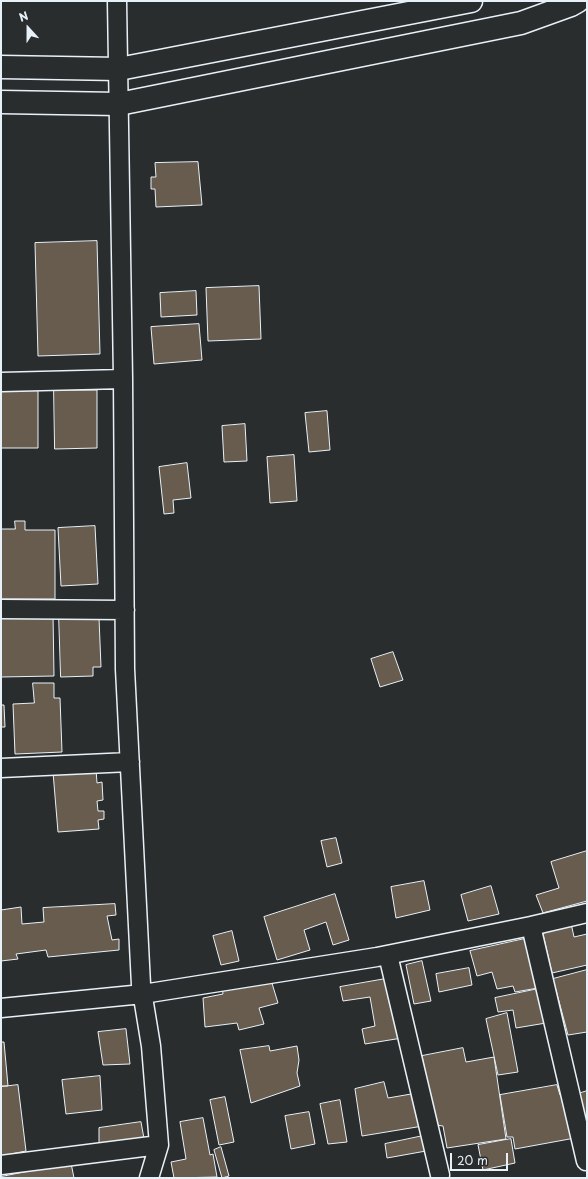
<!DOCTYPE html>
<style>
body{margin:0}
#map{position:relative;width:588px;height:1179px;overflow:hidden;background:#2a2d2e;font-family:"Playpen Sans",sans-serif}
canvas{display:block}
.frame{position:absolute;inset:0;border:2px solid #e8f1f8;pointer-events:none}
.north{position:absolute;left:8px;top:8px;width:40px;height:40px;-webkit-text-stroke:3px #2a2d2e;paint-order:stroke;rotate:339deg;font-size:11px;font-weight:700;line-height:16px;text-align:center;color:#e8f1f8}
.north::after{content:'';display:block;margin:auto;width:14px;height:18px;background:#e8f1f8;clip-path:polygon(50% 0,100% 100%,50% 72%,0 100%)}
.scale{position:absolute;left:450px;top:1153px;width:58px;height:18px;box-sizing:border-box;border:2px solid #e8f1f8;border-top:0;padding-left:5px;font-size:12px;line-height:14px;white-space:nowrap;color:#e8f1f8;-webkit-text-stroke:3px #2a2d2e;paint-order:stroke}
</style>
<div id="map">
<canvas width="588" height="1179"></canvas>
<div class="frame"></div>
<div class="north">N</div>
<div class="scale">20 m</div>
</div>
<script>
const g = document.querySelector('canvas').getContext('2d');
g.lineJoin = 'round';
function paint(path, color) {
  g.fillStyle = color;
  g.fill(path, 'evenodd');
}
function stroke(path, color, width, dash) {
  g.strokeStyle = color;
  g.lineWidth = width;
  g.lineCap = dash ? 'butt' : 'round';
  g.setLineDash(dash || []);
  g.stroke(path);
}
const building = new Path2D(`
 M 198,162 L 202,205 L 156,207 L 155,189 L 151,189 L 151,177 L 156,177 L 155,163 Z
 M 97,241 L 100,354 L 38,356 L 35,243 Z
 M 259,286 L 261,339 L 208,341 L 206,288 Z
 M 196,291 L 197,315 L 161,317 L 160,293 Z
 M 199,324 L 202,360 L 154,364 L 151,327 Z
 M 38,390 L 38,448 L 1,448 L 1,391 Z
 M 54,390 L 97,390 L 97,448 L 55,449 Z
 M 327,411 L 330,450 L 309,452 L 305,413 Z
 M 245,424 L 247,461 L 224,462 L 222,426 Z
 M 294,455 L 297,501 L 270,503 L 267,457 Z
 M 187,463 L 191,498 L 173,500 L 174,513 L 164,514 L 159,467 Z
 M 15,521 L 25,521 L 25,530 L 55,530 L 55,599 L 1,599 L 1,529 L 15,529 Z
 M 95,526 L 98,584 L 61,586 L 58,528 Z
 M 53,614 L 54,676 L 1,677 L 1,615 Z
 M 59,615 L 99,618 L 101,667 L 93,667 L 93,676 L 61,677 Z
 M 393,652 L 403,680 L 380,687 L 371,659 Z
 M 33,683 L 54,683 L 54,698 L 60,698 L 62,752 L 15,754 L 13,704 L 34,703 Z
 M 1,705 L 4,705 L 5,727 L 1,727 Z
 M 96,769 L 97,783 L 102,782 L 103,800 L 97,801 L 98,811 L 104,811 L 104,819 L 98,820 L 99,829 L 58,832 L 53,772 Z
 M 336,838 L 342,863 L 327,867 L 321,841 Z
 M 587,851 L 587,901 L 543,913 L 536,895 L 559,888 L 551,862 Z
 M 424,881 L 430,910 L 396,918 L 391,887 Z
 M 491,886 L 499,914 L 468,921 L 461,895 Z
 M 335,894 L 349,940 L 333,945 L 326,922 L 304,930 L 310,950 L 277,960 L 264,917 Z
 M 115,904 L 116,915 L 107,916 L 112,940 L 119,939 L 119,950 L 48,957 L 46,950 L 16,954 L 18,959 L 1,961 L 1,910 L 21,907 L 22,924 L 44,922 L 43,908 Z
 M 571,923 L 574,937 L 587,934 L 587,965 L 552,973 L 542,930 Z
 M 232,931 L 239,961 L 221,965 L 213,936 Z
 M 529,938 L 538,988 L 515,992 L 513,986 L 497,989 L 492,972 L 477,976 L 470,951 Z
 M 422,961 L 431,1001 L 414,1004 L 406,965 Z
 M 469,968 L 472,985 L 439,992 L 436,974 Z
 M 587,970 L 587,1032 L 568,1035 L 553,979 Z
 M 391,978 L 402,1038 L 365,1044 L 362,1029 L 375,1026 L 370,997 L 343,1001 L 340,987 Z
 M 271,980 L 278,1003 L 259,1008 L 264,1024 L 239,1030 L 237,1023 L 205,1027 L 203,998 L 223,994 L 222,987 Z
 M 543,988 L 552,1022 L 516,1028 L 513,1010 L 498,1012 L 495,998 Z
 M 507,1013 L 518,1072 L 498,1075 L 486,1019 Z
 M 126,1029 L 130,1064 L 103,1065 L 98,1032 Z
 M 1,1042 L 4,1042 L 8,1086 L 1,1086 Z
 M 269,1046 L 270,1051 L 297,1046 L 299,1060 L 297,1073 L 300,1086 L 251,1103 L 240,1050 Z
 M 463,1048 L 466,1062 L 494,1057 L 506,1139 L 447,1148 L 443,1126 L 436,1125 L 422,1056 Z
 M 100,1076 L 102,1110 L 66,1114 L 62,1080 Z
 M 384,1082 L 388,1098 L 417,1093 L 423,1126 L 362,1136 L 355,1089 Z
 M 18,1085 L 26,1151 L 1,1156 L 1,1087 Z
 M 557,1085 L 560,1095 L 566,1095 L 575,1138 L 515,1149 L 513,1137 L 507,1137 L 500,1095 Z
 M 587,1091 L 587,1124 L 578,1094 Z
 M 225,1097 L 234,1142 L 219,1145 L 210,1100 Z
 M 340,1100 L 347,1142 L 328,1144 L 320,1104 Z
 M 309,1112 L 315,1144 L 291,1149 L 285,1116 Z
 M 203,1118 L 210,1155 L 213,1154 L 217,1177 L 174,1178 L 171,1162 L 186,1159 L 180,1122 Z
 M 141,1122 L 145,1144 L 99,1150 L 99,1128 Z
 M 423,1136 L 426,1151 L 387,1158 L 385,1144 Z
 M 511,1139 L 515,1163 L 483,1170 L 478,1145 Z
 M 221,1147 L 229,1176 L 222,1178 L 214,1150 Z
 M 71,1163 L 74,1178 L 1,1178 L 1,1177 Z`);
paint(building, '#685c4f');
stroke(building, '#e8f1f8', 1);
const minor = new Path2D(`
 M 117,1 L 123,379 L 125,669 L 141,985 L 151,1046 L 159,1145 L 149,1178
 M 1,382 L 123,379
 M 1,609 L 125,610
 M 1,768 L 130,762
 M 531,926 L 586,1161
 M 388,955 L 440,1175
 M 1,1008 L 143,994 L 377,957 L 531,926 L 587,913
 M 1,1165 L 159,1145`);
const secondary = new Path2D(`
 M 1,67 L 119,69 L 471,1
 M 1,102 L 119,104 L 521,23 L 571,5 L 578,1`);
stroke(minor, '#e8f1f8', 21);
stroke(secondary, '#e8f1f8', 25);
stroke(minor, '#2a2d2e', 18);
stroke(secondary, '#2a2d2e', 22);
</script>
